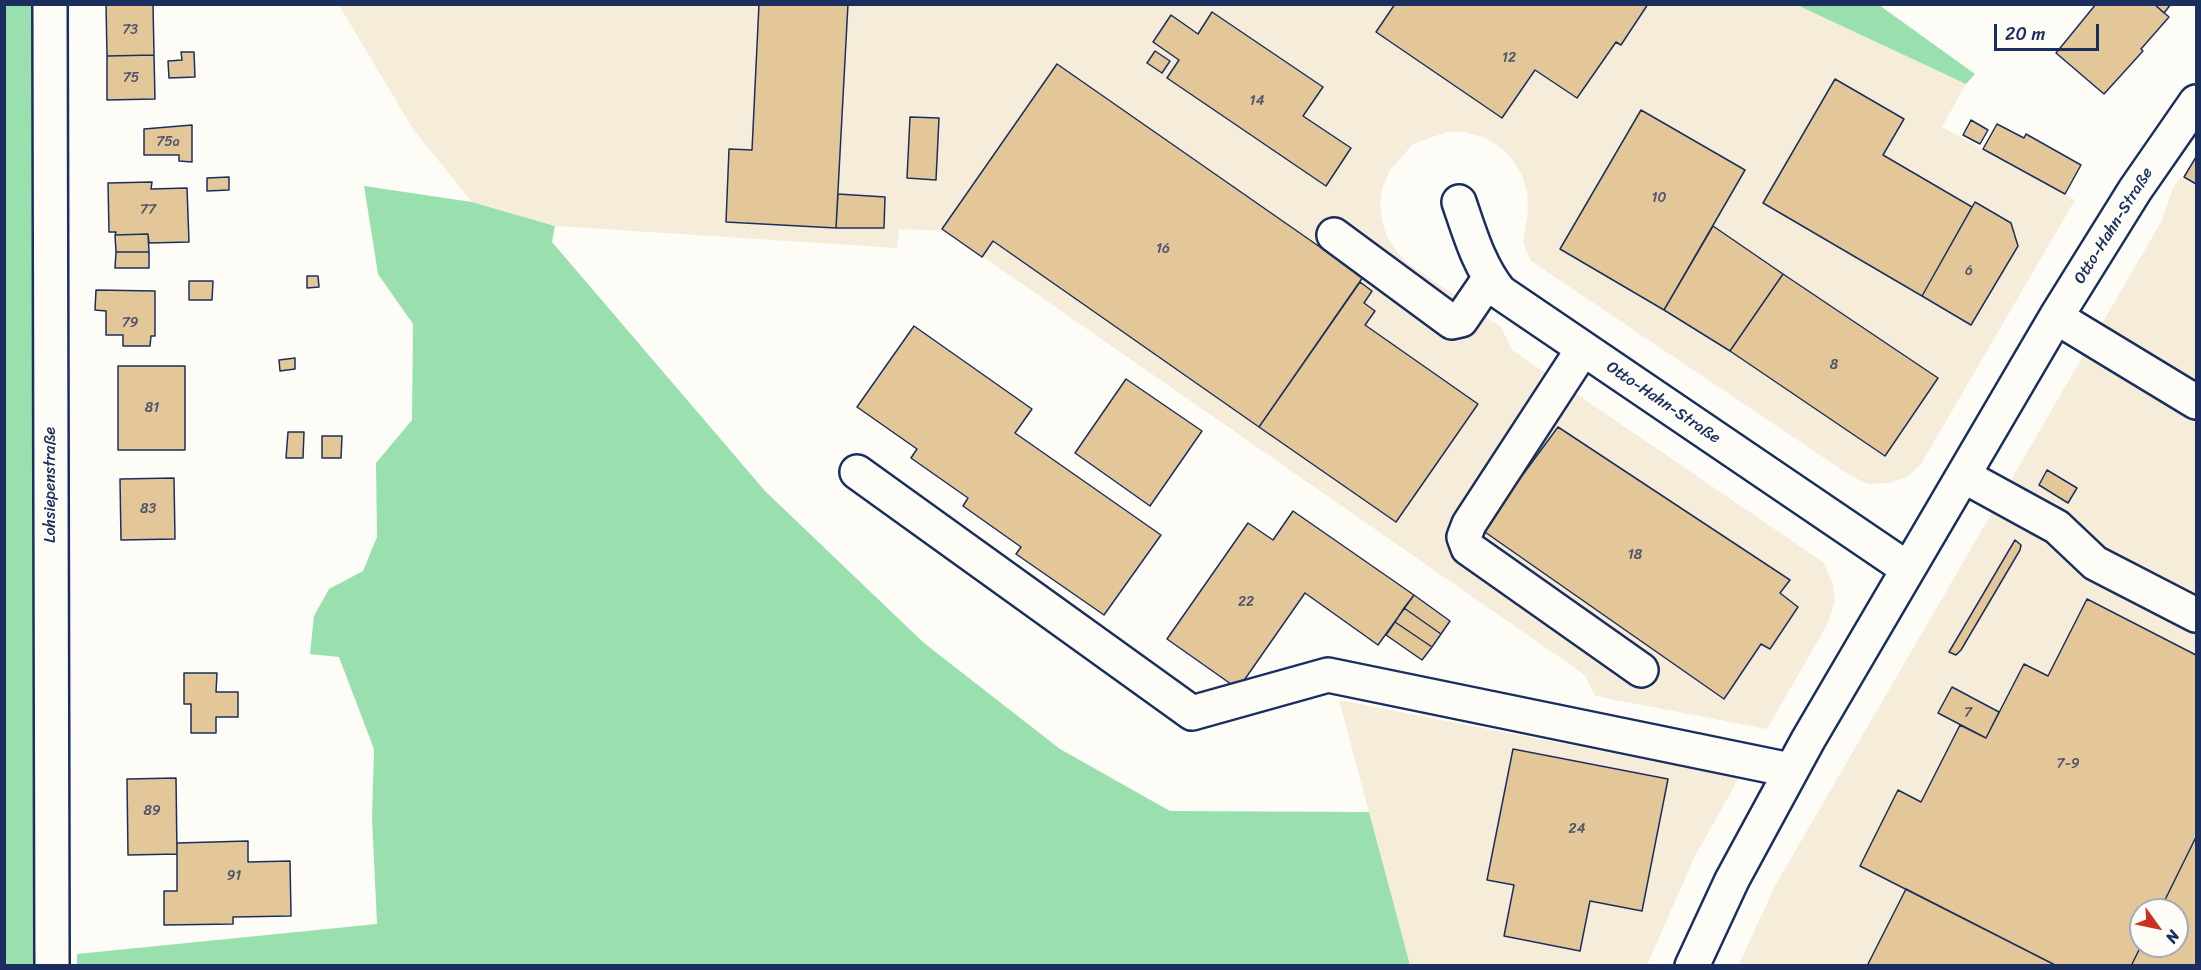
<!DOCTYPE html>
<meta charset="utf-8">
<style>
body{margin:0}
#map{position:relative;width:2201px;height:970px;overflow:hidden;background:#fdfcf7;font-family:Sriracha,sans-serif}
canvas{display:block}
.frame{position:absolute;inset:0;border:6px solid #1b2f5e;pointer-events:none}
.north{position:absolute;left:2129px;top:898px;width:60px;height:60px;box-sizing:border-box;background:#fdfcf7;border:2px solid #a3aaba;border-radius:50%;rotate:123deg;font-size:16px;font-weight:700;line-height:24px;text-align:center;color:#1b2f5e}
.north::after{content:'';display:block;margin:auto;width:21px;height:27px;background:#c8321e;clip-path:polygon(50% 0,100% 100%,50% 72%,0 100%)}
.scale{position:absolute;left:1994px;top:24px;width:105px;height:27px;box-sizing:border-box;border:3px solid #1b2f5e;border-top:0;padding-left:8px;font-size:18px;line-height:21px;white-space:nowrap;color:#1b2f5e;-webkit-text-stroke:4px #fdfcf7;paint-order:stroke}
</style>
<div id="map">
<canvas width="2201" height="970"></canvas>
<div class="frame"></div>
<div class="north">N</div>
<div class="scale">20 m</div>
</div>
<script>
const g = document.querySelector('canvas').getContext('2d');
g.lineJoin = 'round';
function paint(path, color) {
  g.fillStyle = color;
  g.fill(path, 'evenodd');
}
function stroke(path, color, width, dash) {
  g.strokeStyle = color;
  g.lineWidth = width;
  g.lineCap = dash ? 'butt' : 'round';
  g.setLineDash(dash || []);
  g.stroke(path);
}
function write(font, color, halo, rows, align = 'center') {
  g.font = font + ' Sriracha,sans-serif';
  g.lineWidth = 6;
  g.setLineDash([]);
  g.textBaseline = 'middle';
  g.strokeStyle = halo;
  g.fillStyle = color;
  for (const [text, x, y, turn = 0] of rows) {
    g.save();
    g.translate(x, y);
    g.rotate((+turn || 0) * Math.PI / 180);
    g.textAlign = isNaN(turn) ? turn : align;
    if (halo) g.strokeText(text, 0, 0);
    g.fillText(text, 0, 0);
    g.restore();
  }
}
paint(new Path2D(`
 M 339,5 L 1797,5 L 1966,84 L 1942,127 L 2075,200 L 1921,464 L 1907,477 L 1889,483 L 1868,484 L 1851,476 L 1531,261 L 1523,243 L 1528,211 L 1527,192 L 1522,175 L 1512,159 L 1499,146 L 1483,137 L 1465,132 L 1447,132 L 1413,144 L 1390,170 L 1383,186 L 1380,203 L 1382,220 L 1387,237 L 1397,252 L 1409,264 L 1501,327 L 1512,350 L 1823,562 L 1832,582 L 1835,601 L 1828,623 L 1767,729 L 1595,696 L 1585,675 L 946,231 L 899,229 L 897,248 L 556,226 L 472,202 L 413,129 Z
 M 2181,177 L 2196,186 L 2196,965 L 1738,966 L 1776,884 L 2161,222 L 2173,188 ZM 2141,910 L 2177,910 L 2177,946 L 2141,946 Z
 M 1339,700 L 1739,778 L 1695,856 L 1647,965 L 1410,965 Z`), '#f6ecda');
paint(new Path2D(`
 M 34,4 L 37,965 L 5,966 L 4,5 Z
 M 1797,5 L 1879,5 L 1975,74 L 1966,84 Z
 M 364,186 L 472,202 L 555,226 L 552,242 L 765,491 L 924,643 L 1060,749 L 1170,811 L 1369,812 L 1410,965 L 77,965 L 77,954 L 377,924 L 372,818 L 374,749 L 339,657 L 310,654 L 314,616 L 329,589 L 363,571 L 377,537 L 376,463 L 412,420 L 413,324 L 378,274 Z`), '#9ae0ae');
const building = new Path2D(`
 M 106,4 L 153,4 L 154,55 L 107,56 Z
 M 759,4 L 848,4 L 836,228 L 726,222 L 729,149 L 752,150 Z
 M 1395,4 L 1648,4 L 1621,45 L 1616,42 L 1577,98 L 1535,70 L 1502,118 L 1376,32 Z
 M 2096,4 L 2154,4 L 2169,17 L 2141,49 L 2143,51 L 2104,94 L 2056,53 Z
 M 2154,4 L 2171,4 L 2164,13 Z
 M 1212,12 L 1323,87 L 1303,116 L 1351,148 L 1326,186 L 1167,78 L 1179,60 L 1153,42 L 1171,15 L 1198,34 Z
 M 1155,51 L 1170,61 L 1162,73 L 1147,63 Z
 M 181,52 L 194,52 L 195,77 L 169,78 L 168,61 L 182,60 Z
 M 154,55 L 155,99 L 107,100 L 107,56 Z
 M 1057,64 L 1363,277 L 1259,427 L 993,241 L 982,257 L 942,229 Z
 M 1835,79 L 1904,119 L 1883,155 L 1972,207 L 1922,296 L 1763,203 Z
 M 1641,110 L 1745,170 L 1664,310 L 1560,249 Z
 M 910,117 L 939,118 L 936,180 L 907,178 Z
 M 1971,120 L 1988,130 L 1980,144 L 1963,135 Z
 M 1997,124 L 2024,138 L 2026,134 L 2081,165 L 2065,194 L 1983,149 Z
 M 192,125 L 192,162 L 179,161 L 179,155 L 144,155 L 144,129 Z
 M 2196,157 L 2196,184 L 2184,177 Z
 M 229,177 L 229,190 L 207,191 L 207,178 Z
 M 152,182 L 151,189 L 187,188 L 189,242 L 149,243 L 148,234 L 115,235 L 116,232 L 109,232 L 108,183 Z
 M 838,194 L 885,197 L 884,228 L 836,228 Z
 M 1975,202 L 2011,223 L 2018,246 L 1971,325 L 1922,296 Z
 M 1713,226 L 1783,274 L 1730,351 L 1664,310 Z
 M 148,234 L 149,252 L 116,252 L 115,235 Z
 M 116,252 L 149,252 L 149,268 L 115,268 Z
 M 1783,274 L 1938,378 L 1885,456 L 1730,351 Z
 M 307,276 L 318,276 L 319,287 L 307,288 Z
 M 189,281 L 213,281 L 212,300 L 189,300 Z
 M 1360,282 L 1372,291 L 1364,303 L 1375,311 L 1365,325 L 1478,404 L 1396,522 L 1259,427 Z
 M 96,290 L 155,291 L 155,336 L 151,336 L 150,346 L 123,346 L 123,335 L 106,335 L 106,311 L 95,310 Z
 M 914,326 L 1032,409 L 1015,433 L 1161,535 L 1104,615 L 1016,554 L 1021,547 L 963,506 L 968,498 L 911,458 L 917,449 L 857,407 Z
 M 295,358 L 295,369 L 280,371 L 279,360 Z
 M 118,366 L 185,366 L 185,450 L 118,450 Z
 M 1126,379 L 1202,431 L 1150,506 L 1075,453 Z
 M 1558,427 L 1790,580 L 1780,593 L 1798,607 L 1770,649 L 1761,644 L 1724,699 L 1482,530 Z
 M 288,432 L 304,432 L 303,458 L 286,458 Z
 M 322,436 L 342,436 L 341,458 L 322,458 Z
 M 2047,470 L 2077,488 L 2068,503 L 2039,485 Z
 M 174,478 L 175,539 L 121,540 L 120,479 Z
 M 1293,511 L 1414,595 L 1378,645 L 1305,593 L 1238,689 L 1167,639 L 1248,523 L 1273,540 Z
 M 2015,540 L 2021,545 L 2020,550 L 1961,650 L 1956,655 L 1949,652 Z
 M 1414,595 L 1450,621 L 1441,634 L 1404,608 Z
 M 2087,599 L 2196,655 L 2196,837 L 2160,910 L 2141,910 L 2141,946 L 2131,966 L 2057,966 L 1860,866 L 1898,790 L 1921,802 L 1960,725 L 1986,738 L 2024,664 L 2048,676 Z
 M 1404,608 L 1441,634 L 1432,647 L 1395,622 Z
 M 1395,622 L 1432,647 L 1422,660 L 1386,635 Z
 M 184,673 L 217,673 L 216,692 L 238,692 L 238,717 L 216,717 L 216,733 L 191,733 L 191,704 L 184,704 Z
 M 1952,687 L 1999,712 L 1986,738 L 1938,713 Z
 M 1513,749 L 1668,779 L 1642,911 L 1590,901 L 1580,951 L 1504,936 L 1514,885 L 1487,880 Z
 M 176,778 L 177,854 L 128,855 L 127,779 Z
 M 2196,837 L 2196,966 L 2131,966 L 2141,946 L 2177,946 L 2177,910 L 2160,910 Z
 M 248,841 L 248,862 L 290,861 L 291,916 L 233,917 L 233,924 L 164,925 L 164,891 L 177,891 L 177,843 Z
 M 1906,889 L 2057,966 L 1867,966 Z`);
paint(building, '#e4c798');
stroke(building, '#1b2f5e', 1.5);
const minor = new Path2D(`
 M 50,4 L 52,966
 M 1459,202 C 1470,234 1479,266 1500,292 L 1908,569
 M 1334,235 L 1452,322 L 1461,320 L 1489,279
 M 2056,317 L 2196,402
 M 1583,349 L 1469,524 L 1464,537 L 1468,548 L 1641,670
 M 857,472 L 1192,713 L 1328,675 L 1790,770
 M 1964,476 L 2057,527 L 2095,563 L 2196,615
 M 1692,966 L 1732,880 L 1808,740 L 2056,317 L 2135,190 L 2196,102`);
stroke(minor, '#1b2f5e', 38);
stroke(minor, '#fdfcf7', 33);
write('14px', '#4d556c', null, [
 ["73",130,30],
 ["12",1509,58],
 ["75",131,78],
 ["14",1257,101],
 ["75a",168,142],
 ["10",1659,198],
 ["77",148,210],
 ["16",1163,249],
 ["6",1969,271],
 ["79",130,323],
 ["8",1834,365],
 ["81",152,408],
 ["83",148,509],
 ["18",1635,555],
 ["22",1246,602],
 ["7",1968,713],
 ["7-9",2068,764],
 ["89",152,811],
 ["24",1577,829],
 ["91",234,876]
]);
write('16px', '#1b2f5e', '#fdfcf7', [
 ["Otto-Hahn-Straße",2114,226,-58],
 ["Otto-Hahn-Straße",1663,403,34],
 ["Lohsiepenstraße",51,485,-90]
]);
</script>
